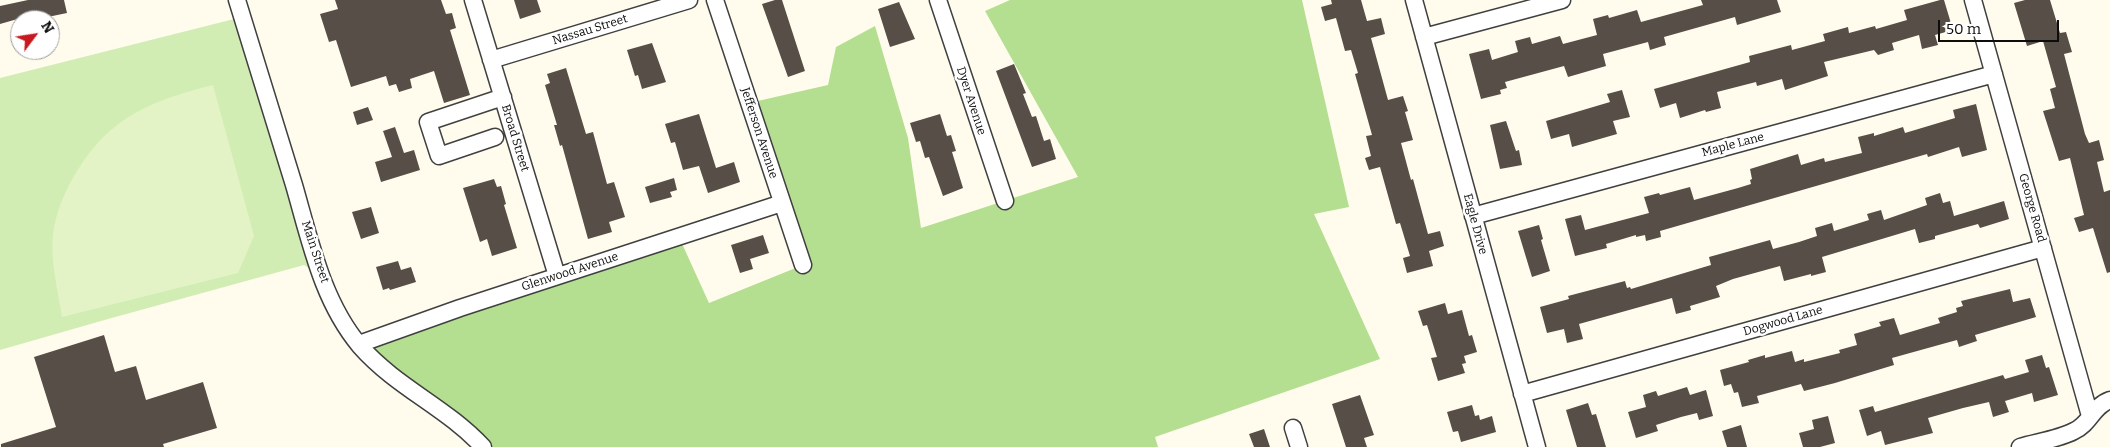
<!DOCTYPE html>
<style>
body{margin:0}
#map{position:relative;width:2110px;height:447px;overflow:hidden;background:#fffced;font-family:Bitter,serif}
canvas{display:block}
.north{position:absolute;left:10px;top:10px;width:50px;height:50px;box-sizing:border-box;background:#fff;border:1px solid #9e9e9e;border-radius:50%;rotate:59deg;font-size:14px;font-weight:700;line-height:20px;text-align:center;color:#0d0d0d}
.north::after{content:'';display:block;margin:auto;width:18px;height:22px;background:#c81921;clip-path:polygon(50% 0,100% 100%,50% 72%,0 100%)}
.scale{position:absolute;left:1938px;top:20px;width:121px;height:22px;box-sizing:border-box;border:2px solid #0d0d0d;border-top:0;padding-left:6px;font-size:15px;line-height:18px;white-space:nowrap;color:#0d0d0d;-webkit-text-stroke:4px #fff;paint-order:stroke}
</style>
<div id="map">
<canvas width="2110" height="447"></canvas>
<div class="north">N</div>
<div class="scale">50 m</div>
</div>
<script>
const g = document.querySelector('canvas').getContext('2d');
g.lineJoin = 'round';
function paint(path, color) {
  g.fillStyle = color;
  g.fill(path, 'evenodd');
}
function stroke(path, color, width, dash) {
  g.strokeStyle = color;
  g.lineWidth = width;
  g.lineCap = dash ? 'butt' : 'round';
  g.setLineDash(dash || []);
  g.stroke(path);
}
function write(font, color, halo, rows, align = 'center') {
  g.font = font + ' Bitter,serif';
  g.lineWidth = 5;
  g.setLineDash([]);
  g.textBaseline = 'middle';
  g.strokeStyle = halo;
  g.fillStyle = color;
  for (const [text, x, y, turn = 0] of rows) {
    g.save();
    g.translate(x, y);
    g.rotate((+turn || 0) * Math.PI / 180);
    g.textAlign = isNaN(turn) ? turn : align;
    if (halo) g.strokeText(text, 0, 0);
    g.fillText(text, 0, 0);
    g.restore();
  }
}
paint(new Path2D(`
 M 242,17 L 321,276 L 304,265 L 108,319 L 0,350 L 0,78 Z`), '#d1edb3');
paint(new Path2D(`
 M 1010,0 L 1302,0 L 1349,207 L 1314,214 L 1380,359 L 1155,437 L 1158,447 L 483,447 L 359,344 L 679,237 L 709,303 L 803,265 L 749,103 L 828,85 L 836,47 L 875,26 L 908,138 L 921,228 L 1078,177 L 985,11 Z`), '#b4df91');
paint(new Path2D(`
 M 213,85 L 254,236 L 238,273 L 62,317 C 58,290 50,262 53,234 C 56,212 65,190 77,171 C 110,116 154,100 213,85 Z`), '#e3f3c6');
paint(new Path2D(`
 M 28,0 L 64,0 L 67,13 L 33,20 L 29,20 L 28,16 L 0,24 L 0,6 Z
 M 335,0 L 441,0 L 446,14 L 452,13 L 456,28 L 450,30 L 470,95 L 444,103 L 434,71 L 410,79 L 412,88 L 399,92 L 396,84 L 389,86 L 386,76 L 351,87 L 336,40 L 329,42 L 320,14 L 338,9 Z
 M 514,0 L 537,0 L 541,12 L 520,19 Z
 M 775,0 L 782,0 L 805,71 L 788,77 L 762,4 Z
 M 1331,0 L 1361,0 L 1367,21 L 1381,18 L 1385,34 L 1371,38 L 1388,100 L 1403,96 L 1408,111 L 1405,112 L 1413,140 L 1401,143 L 1411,180 L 1413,179 L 1428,234 L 1440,231 L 1444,246 L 1429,251 L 1433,266 L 1407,273 L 1403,258 L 1410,256 L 1400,223 L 1396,224 L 1380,167 L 1369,170 L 1365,158 L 1371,156 L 1366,136 L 1372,135 L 1355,74 L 1358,73 L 1351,50 L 1345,51 L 1336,18 L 1325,21 L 1321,7 L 1332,4 Z
 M 1701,0 L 1777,0 L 1781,12 L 1737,25 L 1735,17 L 1664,37 L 1666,45 L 1650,50 L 1648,42 L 1603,54 L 1606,66 L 1568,77 L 1564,66 L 1505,82 L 1507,88 L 1500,90 L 1501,94 L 1481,99 L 1469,54 L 1489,49 L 1492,60 L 1518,52 L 1515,41 L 1530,37 L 1532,44 L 1560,36 L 1563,44 L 1597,35 L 1593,19 L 1608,15 L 1609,18 L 1637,10 L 1641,22 L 1703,5 Z
 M 1940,0 L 1944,0 L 1953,30 L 1935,35 L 1938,45 L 1922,49 L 1919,35 L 1892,43 L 1894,50 L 1878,55 L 1874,50 L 1824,62 L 1828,76 L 1785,90 L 1782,79 L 1757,86 L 1756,82 L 1717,92 L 1721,108 L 1706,112 L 1705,110 L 1680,118 L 1676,103 L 1660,108 L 1654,89 L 1750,62 L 1749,56 L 1791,45 L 1792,50 L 1825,41 L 1823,34 L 1848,27 L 1849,33 L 1875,26 L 1876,29 L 1907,20 L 1904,10 Z
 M 2025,0 L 2050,0 L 2060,33 L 2066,32 L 2072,52 L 2064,54 L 2085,134 L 2089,143 L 2099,140 L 2104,160 L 2097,162 L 2104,192 L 2110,190 L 2110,272 L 2107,273 L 2093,228 L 2079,232 L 2074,218 L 2084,215 L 2070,158 L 2059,161 L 2043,111 L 2055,108 L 2050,89 L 2056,87 L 2043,41 L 2027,46 L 2014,3 Z
 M 899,2 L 915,39 L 890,47 L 878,9 Z
 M 652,43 L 666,82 L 642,89 L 638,75 L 635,76 L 627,50 Z
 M 1014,64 L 1026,93 L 1023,94 L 1032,117 L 1036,116 L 1044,141 L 1050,139 L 1056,159 L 1032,167 L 996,71 Z
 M 566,68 L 586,134 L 593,132 L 607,184 L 614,182 L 625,217 L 609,222 L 612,232 L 588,239 L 562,145 L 560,146 L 554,125 L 557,125 L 545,85 L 550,83 L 547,74 Z
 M 1622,90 L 1630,117 L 1613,121 L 1617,134 L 1572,147 L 1569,134 L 1551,139 L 1546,121 L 1610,102 L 1607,94 Z
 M 1976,104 L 1987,150 L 1962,157 L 1959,147 L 1928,157 L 1927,154 L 1660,231 L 1661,237 L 1646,241 L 1645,235 L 1636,237 L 1636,235 L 1606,244 L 1607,248 L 1575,256 L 1565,219 L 1581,215 L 1585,230 L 1649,213 L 1644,197 L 1659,193 L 1660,195 L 1690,187 L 1694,200 L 1738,188 L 1751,184 L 1750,180 L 1752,179 L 1750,169 L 1798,154 L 1801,165 L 1824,158 L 1825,162 L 1862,153 L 1858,137 L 1874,133 L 1874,136 L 1903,127 L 1905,133 L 1955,118 L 1953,110 Z
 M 368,107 L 373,120 L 357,125 L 353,112 Z
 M 699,114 L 716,168 L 734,162 L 740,182 L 708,193 L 699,166 L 683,170 L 675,142 L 671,143 L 665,124 Z
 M 940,114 L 947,136 L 951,135 L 956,151 L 952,152 L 963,188 L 943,196 L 929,157 L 925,158 L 920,141 L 916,142 L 910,123 Z
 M 1506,121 L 1516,151 L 1519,150 L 1522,165 L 1500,169 L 1490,125 Z
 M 395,127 L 404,153 L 414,150 L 420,170 L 381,182 L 375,162 L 392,157 L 383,131 Z
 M 674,178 L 677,190 L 670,192 L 672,197 L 650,203 L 645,187 Z
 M 494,179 L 497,187 L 501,186 L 506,204 L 504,205 L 517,248 L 492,256 L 487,239 L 480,242 L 463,188 Z
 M 1940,193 L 1943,203 L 1950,201 L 1954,216 L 2004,201 L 2009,219 L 1980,228 L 1978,224 L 1935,236 L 1935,239 L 1919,243 L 1915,229 L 1822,257 L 1826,272 L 1811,276 L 1811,274 L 1784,281 L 1780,266 L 1733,279 L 1716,286 L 1720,297 L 1690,306 L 1691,310 L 1676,314 L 1672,298 L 1579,324 L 1583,339 L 1567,343 L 1564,329 L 1547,333 L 1540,307 L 1569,299 L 1568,296 L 1625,281 L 1627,288 L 1630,287 L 1631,289 L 1711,265 L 1709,257 L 1770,240 L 1773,249 L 1799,242 L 1817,236 L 1815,228 L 1832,223 L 1834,231 L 1869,220 L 1867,214 L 1881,210 L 1884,220 L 1927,205 L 1925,198 Z
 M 371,207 L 379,233 L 361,239 L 352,212 Z
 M 1539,225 L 1543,239 L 1541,240 L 1550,271 L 1532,277 L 1518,231 Z
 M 763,235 L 769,253 L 750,259 L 753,269 L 740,273 L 731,245 Z
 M 398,261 L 401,270 L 411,267 L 416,282 L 390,290 L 389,288 L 383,290 L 376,267 Z
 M 2010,289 L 2013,302 L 2030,298 L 2036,317 L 1975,335 L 1977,341 L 1959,347 L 1957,340 L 1946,343 L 1892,358 L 1894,365 L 1835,383 L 1804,391 L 1801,384 L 1757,396 L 1759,403 L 1742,407 L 1738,392 L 1734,393 L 1731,384 L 1724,386 L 1720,370 L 1749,362 L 1748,360 L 1765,355 L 1765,358 L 1792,351 L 1795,362 L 1804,359 L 1804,362 L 1840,353 L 1839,350 L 1857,345 L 1854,334 L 1881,326 L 1879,322 L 1894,318 L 1900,335 L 1940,323 L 1938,318 L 1957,312 L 1956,308 L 1963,306 L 1961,301 Z
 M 1445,303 L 1448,314 L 1462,310 L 1469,336 L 1472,335 L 1477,352 L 1464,356 L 1466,363 L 1462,364 L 1465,373 L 1438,381 L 1431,358 L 1437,357 L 1427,325 L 1423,326 L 1418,311 Z
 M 104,335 L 115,372 L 136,366 L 146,400 L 203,382 L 217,428 L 163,444 L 164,447 L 1,447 L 1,444 L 56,427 L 34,357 Z
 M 2042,355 L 2046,368 L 2049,367 L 2058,395 L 2034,402 L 2032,393 L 2005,401 L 2009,412 L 1993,417 L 1989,402 L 1963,408 L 1928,418 L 1933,433 L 1885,445 L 1881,431 L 1867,436 L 1859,410 L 1873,406 L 1875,412 L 2003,375 L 2005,379 L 2029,372 L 2025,360 Z
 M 1687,387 L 1690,395 L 1706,390 L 1713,416 L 1699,420 L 1697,413 L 1681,417 L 1656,425 L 1658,431 L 1636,438 L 1628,412 L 1646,407 L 1643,395 L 1656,391 L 1658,396 Z
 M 1360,395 L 1374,435 L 1364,438 L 1367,447 L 1346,447 L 1332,404 Z
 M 1588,403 L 1592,415 L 1596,414 L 1606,447 L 1577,447 L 1566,410 Z
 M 1472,405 L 1475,416 L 1479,415 L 1480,420 L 1492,416 L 1496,432 L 1461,442 L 1458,431 L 1453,432 L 1447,412 Z
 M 1828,416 L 1835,443 L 1820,447 L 1803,447 L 1799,433 L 1814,429 L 1812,420 Z
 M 1741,425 L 1747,447 L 1727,447 L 1722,431 Z
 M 1264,429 L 1270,447 L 1254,447 L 1249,434 Z`), '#574e48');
const minor = new Path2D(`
 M 237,0 C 256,62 275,124 294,185 C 310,240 322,301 360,346 C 397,388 446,407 483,447
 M 473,0 L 557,276
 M 715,0 L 803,265
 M 938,0 L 1005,201
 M 1414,0 L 1537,447
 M 1973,0 L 2090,416
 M 1424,37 L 1562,0
 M 491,60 L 689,0
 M 495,137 L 439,156 L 428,122 L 503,97
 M 1473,216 L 1994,74
 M 359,344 L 460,308 L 782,203
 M 1522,394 L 2043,248
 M 1293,428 L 1299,447
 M 2020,447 C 2037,442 2059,439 2074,431 C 2090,424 2093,406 2110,400`);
stroke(minor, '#404040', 19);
stroke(minor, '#fff', 16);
write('12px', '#0d0d0d', '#fff', [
 ["Nassau Street",590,30,-17],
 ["Dyer Avenue",971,101,72],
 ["Jefferson Avenue",759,133,72],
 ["Broad Street",515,138,73],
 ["Maple Lane",1733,145,-15],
 ["George Road",2032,208,74],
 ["Eagle Drive",1475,224,75],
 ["Main Street",315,252,72],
 ["Glenwood Avenue",570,272,-18],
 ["Dogwood Lane",1783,321,-16]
]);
</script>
